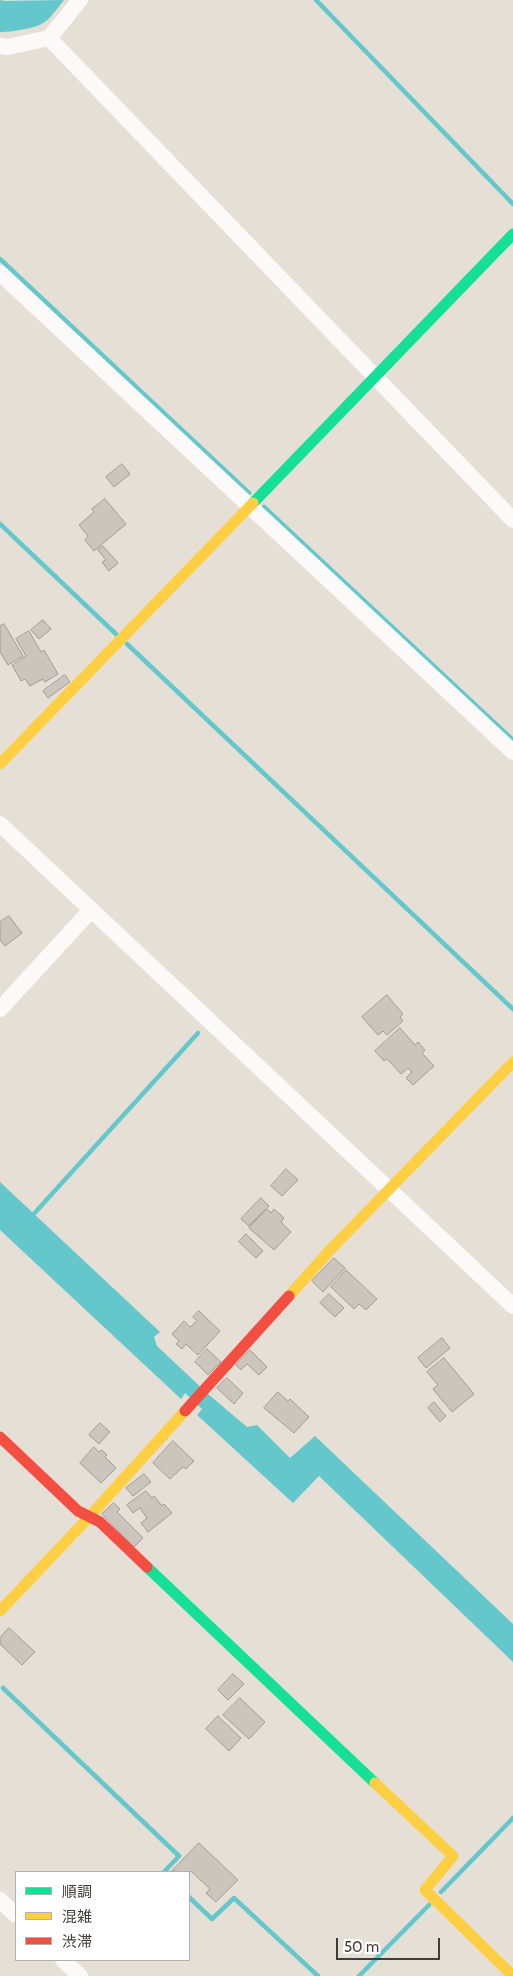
<!DOCTYPE html>
<meta charset="utf-8">
<style>
body{margin:0}
#map{position:relative;width:513px;height:1976px;overflow:hidden;background:#e6dfd6;font-family:Cabin,"Noto Sans JP",sans-serif}
canvas{display:block}
.legend{position:absolute;left:15px;top:1871px;width:175px;height:90px;box-sizing:border-box;background:#fff;border:1px solid #b3b1ae;margin:0;padding:6px 9px;list-style:none;font-size:15px;color:#413c35}
.legend li{display:flex;align-items:center;gap:10px;height:25px}
.legend b{width:25px;border:1px solid #b3b1ae}
.scale{position:absolute;left:336px;top:1938px;width:104px;height:22px;box-sizing:border-box;border:2px solid #413c35;border-top:0;padding-left:6px;font-size:15px;line-height:18px;white-space:nowrap;color:#413c35;-webkit-text-stroke:4px #fff;paint-order:stroke}
</style>
<div id="map">
<canvas width="513" height="1976"></canvas>
<ul class="legend">
<li><b style="height:6px;background:#16e098"></b>順調</li>
<li><b style="height:6px;background:#ffcf43"></b>混雑</li>
<li><b style="height:6px;background:#f24e42"></b>渋滞</li>
</ul>
<div class="scale">50 m</div>
</div>
<script>
const g = document.querySelector('canvas').getContext('2d');
g.lineJoin = 'round';
function paint(path, color) {
  g.fillStyle = color;
  g.fill(path, 'evenodd');
}
function stroke(path, color, width, dash) {
  g.strokeStyle = color;
  g.lineWidth = width;
  g.lineCap = dash ? 'butt' : 'round';
  g.setLineDash(dash || []);
  g.stroke(path);
}
paint(new Path2D(`
 M 0,0 L 5,1 L 64,0 C 47,21 48,25 20,30 C 13,31 7,32 0,32 Z
 M 0,1182 L 160,1332 L 154,1337 L 157,1346 L 208,1394 L 247,1427 L 257,1425 L 290,1458 L 315,1436 L 513,1624 L 513,1662 L 319,1476 L 293,1503 L 197,1415 L 202,1409 L 185,1393 L 181,1399 L 0,1230 Z`), '#64c7cb');
stroke(new Path2D(`
 M 316,0 L 513,204
 M 0,259 L 249,493
 M 264,507 L 513,740
 M 0,524 L 117,635
 M 127,644 L 513,1009
 M 31,1217 L 198,1033
 M 3,1688 L 179,1856 L 164,1872
 M 441,1892 L 513,1818
 M 189,1897 L 212,1919 L 234,1898 L 318,1976
 M 359,1976 L 429,1905`), '#64c7cb', 4.5);
const building = new Path2D(`
 M 122,464 L 130,474 L 114,487 L 106,477 Z
 M 105,499 L 126,524 L 94,551 L 85,540 L 88,536 L 79,525 L 94,512 L 92,509 Z
 M 103,546 L 118,563 L 109,571 L 102,562 L 106,560 L 98,550 Z
 M 43,620 L 51,629 L 39,639 L 31,630 Z
 M 4,624 L 23,656 L 8,665 L 0,652 L 0,626 Z
 M 29,631 L 41,652 L 44,650 L 58,674 L 45,682 L 43,679 L 30,686 L 25,679 L 21,681 L 12,665 L 26,656 L 16,639 Z
 M 65,675 L 70,682 L 48,698 L 43,691 Z
 M 9,916 L 22,933 L 5,946 L 0,940 L 0,922 Z
 M 387,995 L 403,1014 L 400,1017 L 403,1021 L 387,1035 L 383,1031 L 378,1035 L 362,1017 Z
 M 400,1028 L 415,1045 L 418,1042 L 425,1050 L 422,1053 L 434,1066 L 413,1085 L 406,1078 L 412,1072 L 408,1068 L 401,1074 L 387,1059 L 384,1061 L 375,1051 Z
 M 286,1169 L 298,1180 L 282,1196 L 271,1186 Z
 M 261,1198 L 269,1206 L 249,1226 L 241,1219 Z
 M 267,1209 L 271,1213 L 274,1209 L 284,1218 L 281,1222 L 291,1232 L 274,1250 L 249,1228 Z
 M 246,1234 L 263,1251 L 256,1258 L 239,1242 Z
 M 334,1258 L 345,1268 L 323,1292 L 312,1281 Z
 M 346,1270 L 377,1299 L 366,1310 L 359,1304 L 354,1309 L 331,1287 Z
 M 329,1294 L 344,1308 L 335,1317 L 320,1303 Z
 M 199,1311 L 220,1331 L 198,1355 L 186,1344 L 182,1349 L 176,1344 L 179,1341 L 172,1334 L 184,1321 L 190,1327 L 197,1321 L 193,1317 Z
 M 442,1338 L 450,1348 L 426,1368 L 418,1358 Z
 M 207,1349 L 221,1362 L 208,1375 L 195,1362 Z
 M 250,1350 L 267,1367 L 259,1375 L 247,1364 L 241,1370 L 236,1365 Z
 M 444,1358 L 474,1394 L 452,1412 L 433,1389 L 438,1385 L 427,1372 Z
 M 227,1378 L 243,1393 L 234,1404 L 217,1388 Z
 M 278,1392 L 288,1401 L 290,1399 L 309,1417 L 294,1433 L 264,1408 Z
 M 434,1402 L 446,1416 L 440,1422 L 428,1408 Z
 M 100,1423 L 110,1432 L 99,1444 L 89,1435 Z
 M 173,1441 L 194,1461 L 186,1469 L 183,1467 L 170,1479 L 153,1463 Z
 M 94,1447 L 99,1452 L 102,1450 L 107,1455 L 105,1457 L 116,1468 L 101,1483 L 80,1463 Z
 M 144,1474 L 151,1482 L 133,1496 L 126,1488 Z
 M 146,1491 L 152,1498 L 154,1496 L 162,1506 L 164,1504 L 172,1513 L 148,1532 L 141,1523 L 147,1518 L 140,1508 L 133,1513 L 127,1505 Z
 M 114,1503 L 120,1509 L 117,1512 L 143,1538 L 134,1547 L 102,1514 Z
 M 9,1628 L 35,1652 L 22,1665 L 0,1644 L 0,1638 Z
 M 233,1674 L 244,1684 L 228,1700 L 218,1690 Z
 M 240,1698 L 265,1722 L 249,1739 L 223,1715 Z
 M 218,1716 L 241,1738 L 229,1751 L 206,1729 Z
 M 199,1843 L 238,1880 L 216,1902 L 206,1893 L 210,1889 L 191,1871 L 189,1874 L 189,1872 L 172,1871 Z`);
paint(building, '#cbc5be');
stroke(building, '#a29c96', 1);
stroke(new Path2D(`
 M 49,38 L 513,520
 M 0,46 L 8,47 L 49,38 L 80,0
 M 0,273 L 513,752
 M 0,824 L 513,1306
 M 0,1009 L 91,910
 M 0,1900 L 16,1915
 M 63,1960 L 80,1976`), '#fbfaf9', 16);
stroke(new Path2D(`
 M 253,503 L 513,234
 M 147,1567 L 375,1783`), '#16e098', 11);
stroke(new Path2D(`
 M 0,764 L 253,503
 M 289,1296 L 330,1250 L 513,1062
 M 0,1611 L 90,1516 L 185,1411
 M 375,1783 L 453,1856 L 425,1890 L 513,1976`), '#ffcf43', 11);
stroke(new Path2D(`
 M 185,1411 L 289,1296
 M 0,1437 L 78,1511 L 100,1522 L 147,1567`), '#f24e42', 11);
</script>
